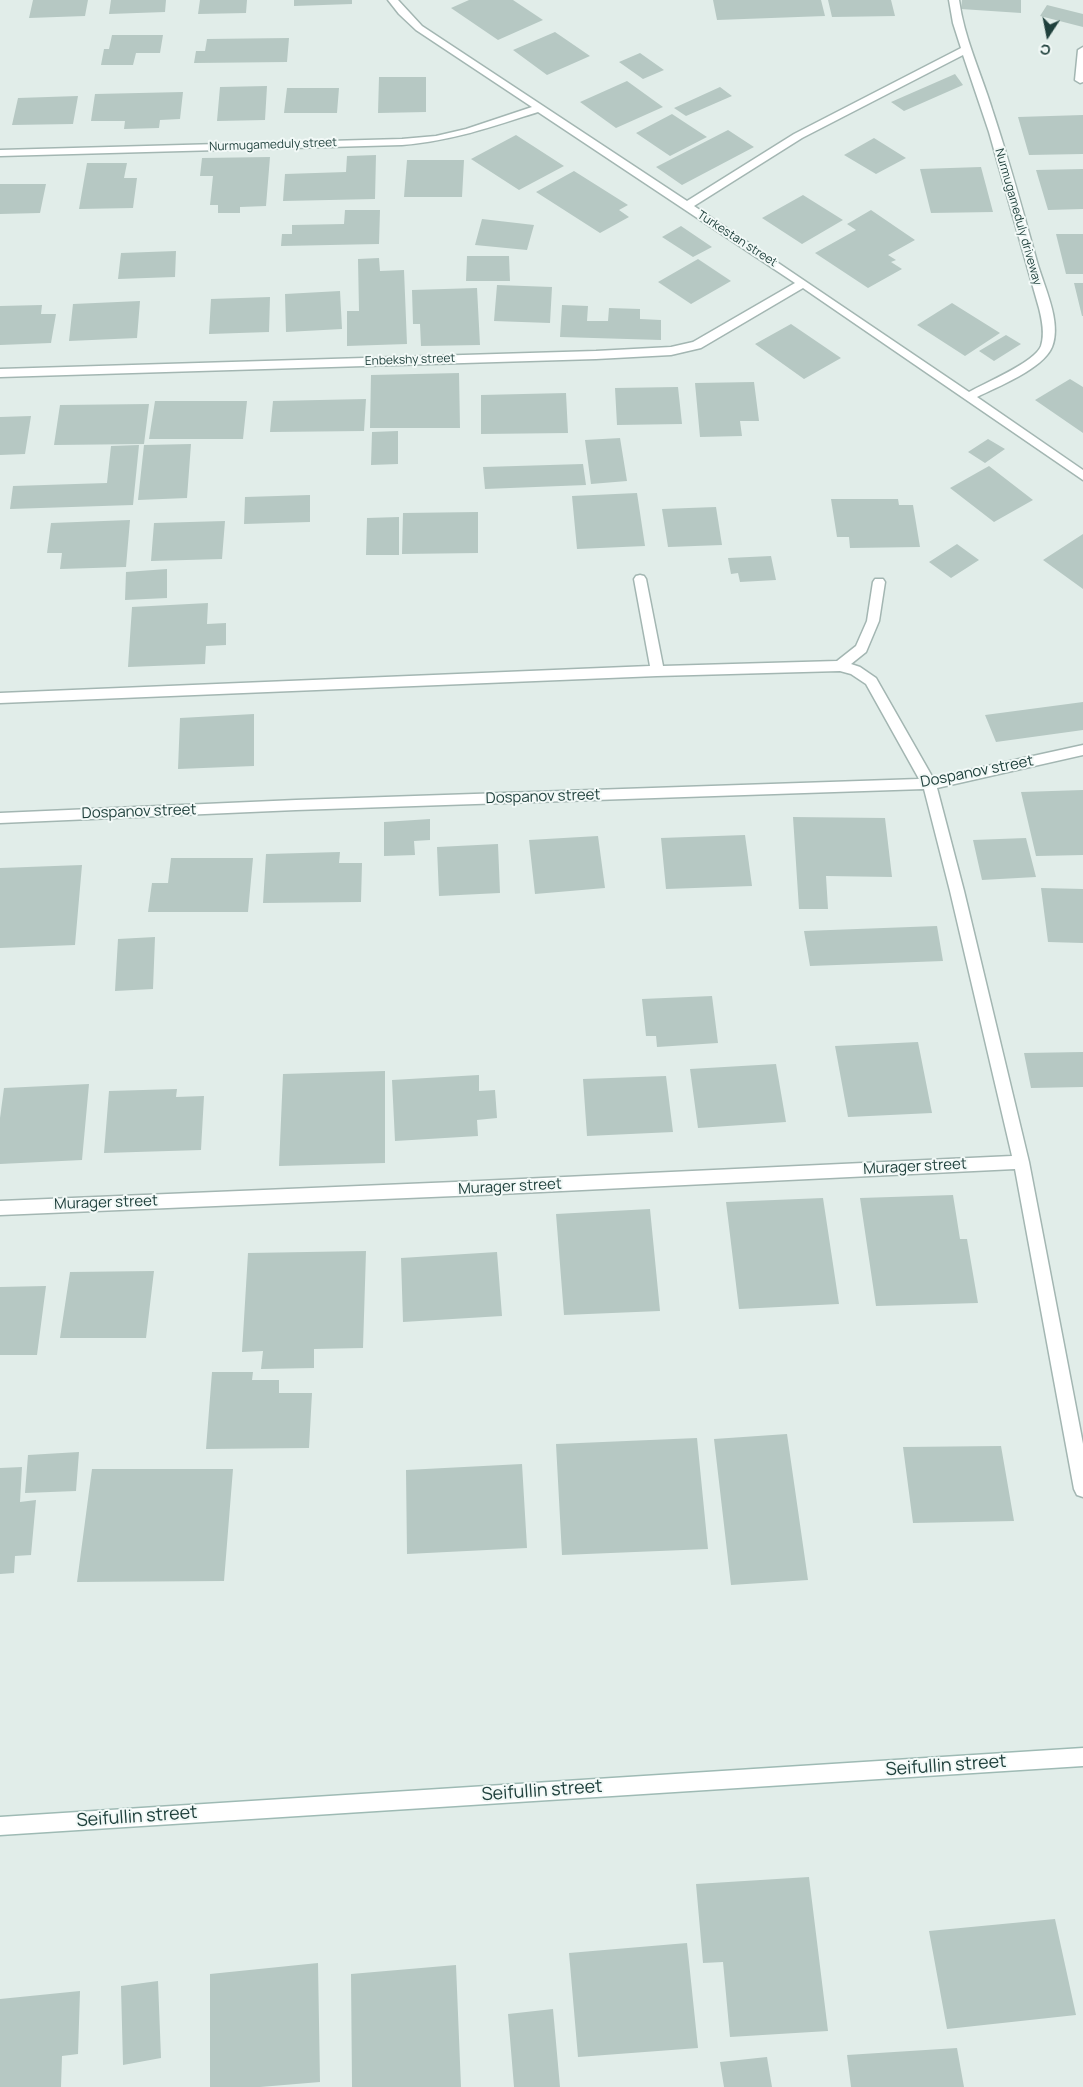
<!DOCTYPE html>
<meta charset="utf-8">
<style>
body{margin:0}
#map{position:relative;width:1083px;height:2087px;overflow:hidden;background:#e1ede9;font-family:Manrope,sans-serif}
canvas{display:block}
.north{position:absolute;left:1023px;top:10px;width:50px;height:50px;-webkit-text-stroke:4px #f2f9f7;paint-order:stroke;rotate:191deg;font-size:14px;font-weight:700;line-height:20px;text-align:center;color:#1f403c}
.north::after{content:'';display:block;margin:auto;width:18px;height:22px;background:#1f403c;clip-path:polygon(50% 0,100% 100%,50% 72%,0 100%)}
</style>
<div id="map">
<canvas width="1083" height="2087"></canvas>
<div class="north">С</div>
</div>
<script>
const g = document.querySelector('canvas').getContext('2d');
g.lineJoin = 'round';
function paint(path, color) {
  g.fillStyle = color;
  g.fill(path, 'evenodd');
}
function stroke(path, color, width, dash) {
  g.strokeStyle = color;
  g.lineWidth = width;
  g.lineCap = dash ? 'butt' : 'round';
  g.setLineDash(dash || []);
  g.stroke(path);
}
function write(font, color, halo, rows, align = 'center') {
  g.font = font + ' Manrope,sans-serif';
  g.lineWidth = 4;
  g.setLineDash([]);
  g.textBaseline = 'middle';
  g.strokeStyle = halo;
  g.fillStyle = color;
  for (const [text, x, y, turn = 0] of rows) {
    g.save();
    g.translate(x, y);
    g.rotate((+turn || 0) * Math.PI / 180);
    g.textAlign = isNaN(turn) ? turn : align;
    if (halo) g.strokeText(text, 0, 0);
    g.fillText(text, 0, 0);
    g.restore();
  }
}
paint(new Path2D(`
 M 33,0 L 88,0 L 85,16 L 29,18 Z
 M 111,0 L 166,0 L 165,12 L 109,14 Z
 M 200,0 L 247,0 L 246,13 L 198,14 Z
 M 294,0 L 352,0 L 352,4 L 294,6 Z
 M 469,0 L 513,0 L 543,20 L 498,40 L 451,8 Z
 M 713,0 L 821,0 L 825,16 L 717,20 Z
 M 828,0 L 891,0 L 895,16 L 832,17 Z
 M 962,0 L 1021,0 L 1021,13 L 961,9 Z
 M 1047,5 L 1083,14 L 1083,27 L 1040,16 Z
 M 555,32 L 590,56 L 547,75 L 513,50 Z
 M 112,35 L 163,35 L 160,53 L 136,53 L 133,65 L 101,65 L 104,49 L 109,49 Z
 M 289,38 L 287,62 L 194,63 L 196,51 L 205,51 L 207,39 Z
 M 640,53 L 664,70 L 643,79 L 619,62 Z
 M 955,74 L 963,85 L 904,111 L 891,102 Z
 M 379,77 L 426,77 L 426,112 L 378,113 Z
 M 627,81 L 663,107 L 616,128 L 580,102 Z
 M 267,86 L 265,120 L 217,121 L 220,87 Z
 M 720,87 L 732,96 L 686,116 L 674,108 Z
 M 287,88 L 339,88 L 337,113 L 284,113 Z
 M 183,92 L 180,119 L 160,120 L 159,128 L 124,129 L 125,121 L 91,121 L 95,94 Z
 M 78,96 L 73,124 L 12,125 L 18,98 Z
 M 672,114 L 707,137 L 670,156 L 636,133 Z
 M 1083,115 L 1083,154 L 1029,155 L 1018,117 Z
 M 728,130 L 754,147 L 682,185 L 656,167 Z
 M 516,135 L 564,166 L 519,190 L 471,159 Z
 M 874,138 L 906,158 L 876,174 L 844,155 Z
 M 376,155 L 375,199 L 283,201 L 285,174 L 346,172 L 347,156 Z
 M 270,157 L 266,206 L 240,207 L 240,213 L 218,213 L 218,205 L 210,205 L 213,176 L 200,176 L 202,158 Z
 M 407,160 L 464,160 L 462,197 L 404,197 Z
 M 87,163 L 127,163 L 124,178 L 137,178 L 133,208 L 79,209 Z
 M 981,167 L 993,212 L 931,213 L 920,169 Z
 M 1083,169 L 1083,209 L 1048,210 L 1036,170 Z
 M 574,171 L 628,205 L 619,210 L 629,217 L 600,233 L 536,192 Z
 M 0,184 L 46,184 L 40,213 L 0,214 Z
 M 803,195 L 843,220 L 802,244 L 762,218 Z
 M 345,210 L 380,210 L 379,244 L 281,246 L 282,234 L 292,234 L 292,225 L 344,224 Z
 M 871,210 L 915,240 L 888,255 L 896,260 L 891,262 L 902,269 L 868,288 L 815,253 L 856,230 L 847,224 Z
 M 482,219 L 534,225 L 527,250 L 475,245 Z
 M 681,226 L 712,247 L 693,257 L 662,237 Z
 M 1056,234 L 1083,234 L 1083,274 L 1066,274 Z
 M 176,251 L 175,277 L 118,279 L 121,253 Z
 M 467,256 L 509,256 L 510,281 L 466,281 Z
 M 379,258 L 380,271 L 404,270 L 407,344 L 347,346 L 347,311 L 359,311 L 358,259 Z
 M 698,259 L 731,281 L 691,304 L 658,282 Z
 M 1074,283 L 1083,283 L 1083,316 L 1082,316 Z
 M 497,285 L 552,287 L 550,323 L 494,321 Z
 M 477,288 L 480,345 L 421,346 L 420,324 L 413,324 L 412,290 Z
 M 340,291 L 342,329 L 286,332 L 285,294 Z
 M 270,297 L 269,332 L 209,334 L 211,299 Z
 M 140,301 L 137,338 L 69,341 L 73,304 Z
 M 952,303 L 1000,333 L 965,356 L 917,325 Z
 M 42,305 L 41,314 L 56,314 L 51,343 L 0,345 L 0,306 Z
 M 562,305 L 588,306 L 587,321 L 608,321 L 609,308 L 640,309 L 640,319 L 661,320 L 661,340 L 560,337 Z
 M 791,324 L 841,358 L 804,379 L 755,344 Z
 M 1006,335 L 1021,344 L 994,361 L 979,351 Z
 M 459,373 L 460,428 L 370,428 L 371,375 Z
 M 1070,379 L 1083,387 L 1083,433 L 1035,400 Z
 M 754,382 L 759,421 L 740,421 L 742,436 L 700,437 L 695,383 Z
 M 678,387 L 682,424 L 617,425 L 615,388 Z
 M 566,393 L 568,433 L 481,434 L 481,395 Z
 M 366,399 L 364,431 L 270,432 L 273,401 Z
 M 155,401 L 247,401 L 243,439 L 149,439 Z
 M 149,404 L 144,444 L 54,445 L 60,405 Z
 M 31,416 L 25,454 L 0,455 L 0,417 Z
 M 398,431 L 398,464 L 371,465 L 372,432 Z
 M 620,438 L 627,481 L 591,484 L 585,440 Z
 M 988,439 L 1005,449 L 985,463 L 968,452 Z
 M 191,444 L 187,498 L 138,500 L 144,445 Z
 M 139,445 L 133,505 L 10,509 L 13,486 L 107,483 L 111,446 Z
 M 583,464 L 586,485 L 485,489 L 483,467 Z
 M 989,466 L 1033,500 L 994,522 L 950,488 Z
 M 637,493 L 645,546 L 577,549 L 572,496 Z
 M 310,495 L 310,522 L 244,524 L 245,497 Z
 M 831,499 L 898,499 L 899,505 L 913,505 L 920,547 L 850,548 L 849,537 L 837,537 Z
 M 716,507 L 722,545 L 668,547 L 662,509 Z
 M 478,512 L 478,553 L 402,554 L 403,513 Z
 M 399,517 L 399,555 L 366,555 L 367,518 Z
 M 130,520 L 126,567 L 60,569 L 62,553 L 47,553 L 51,523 Z
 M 225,521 L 222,559 L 151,561 L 154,523 Z
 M 1083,534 L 1083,589 L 1043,560 Z
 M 957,544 L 979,560 L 951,578 L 929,562 Z
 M 771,556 L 776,580 L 740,582 L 738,573 L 731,574 L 728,558 Z
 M 167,569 L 167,598 L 125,600 L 126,572 Z
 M 208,603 L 207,624 L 226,623 L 226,645 L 206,646 L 205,664 L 128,667 L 132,607 Z
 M 1083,702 L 1083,730 L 996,742 L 985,715 Z
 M 254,714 L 254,766 L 178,769 L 180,718 Z
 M 1083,790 L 1083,855 L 1036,856 L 1021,792 Z
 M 793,817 L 885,818 L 892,877 L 826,876 L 828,909 L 799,909 Z
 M 430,819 L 430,840 L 414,841 L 415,855 L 384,856 L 384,822 Z
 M 745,835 L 752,886 L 666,889 L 661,838 Z
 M 598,836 L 605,888 L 535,894 L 529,840 Z
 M 1026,838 L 1036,877 L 982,880 L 973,840 Z
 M 498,844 L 500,893 L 439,896 L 437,847 Z
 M 340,852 L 339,863 L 362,863 L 361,902 L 263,903 L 266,854 Z
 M 171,858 L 253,858 L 248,912 L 148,912 L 152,883 L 168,883 Z
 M 82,865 L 75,945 L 0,948 L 0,868 Z
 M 1041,888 L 1083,889 L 1083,943 L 1048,942 Z
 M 937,926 L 943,961 L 810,966 L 804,931 Z
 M 155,937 L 153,989 L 115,991 L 118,939 Z
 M 712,996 L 718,1043 L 657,1047 L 656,1036 L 646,1036 L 642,999 Z
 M 918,1042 L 932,1113 L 848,1117 L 835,1046 Z
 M 1083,1052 L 1083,1087 L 1031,1088 L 1024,1053 Z
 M 776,1064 L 786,1122 L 698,1128 L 690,1069 Z
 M 385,1071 L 385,1163 L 279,1166 L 283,1074 Z
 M 479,1075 L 479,1091 L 495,1090 L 497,1118 L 477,1120 L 478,1136 L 395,1141 L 392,1080 Z
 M 666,1076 L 673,1132 L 587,1136 L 583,1079 Z
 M 89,1084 L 82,1160 L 0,1164 L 0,1118 L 4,1088 Z
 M 177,1089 L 176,1097 L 204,1096 L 201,1150 L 104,1153 L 109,1091 Z
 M 953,1195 L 960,1239 L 967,1239 L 978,1303 L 876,1306 L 860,1198 Z
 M 823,1198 L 839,1304 L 739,1309 L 726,1202 Z
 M 650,1209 L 660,1311 L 564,1315 L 556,1214 Z
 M 366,1251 L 363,1348 L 314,1349 L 314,1368 L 261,1369 L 263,1351 L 242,1352 L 248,1253 Z
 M 497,1252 L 502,1316 L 403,1322 L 401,1258 Z
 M 154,1271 L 146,1338 L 60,1338 L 70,1272 Z
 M 46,1286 L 37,1355 L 0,1355 L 0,1287 Z
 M 212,1372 L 253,1372 L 252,1380 L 279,1380 L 279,1393 L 312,1393 L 309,1448 L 206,1449 Z
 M 787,1434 L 808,1580 L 731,1585 L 714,1439 Z
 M 697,1438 L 708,1549 L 562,1555 L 556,1444 Z
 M 1001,1446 L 1014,1521 L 913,1523 L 903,1447 Z
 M 79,1452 L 76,1491 L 25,1493 L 28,1455 Z
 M 522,1464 L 527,1548 L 407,1554 L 406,1470 Z
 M 22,1467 L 20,1502 L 36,1500 L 31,1555 L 15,1556 L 14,1573 L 0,1574 L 0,1468 Z
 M 92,1469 L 233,1469 L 224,1581 L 77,1582 Z
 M 809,1877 L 828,2031 L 730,2037 L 723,1962 L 703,1963 L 696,1884 Z
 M 1055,1919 L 1076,2015 L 947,2029 L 929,1931 Z
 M 687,1943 L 698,2048 L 578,2057 L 569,1953 Z
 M 318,1963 L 320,2082 L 260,2087 L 210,2087 L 210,1974 Z
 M 456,1965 L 461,2087 L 352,2087 L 351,1974 Z
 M 158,1981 L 161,2058 L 123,2065 L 121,1986 Z
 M 80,1991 L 78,2054 L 62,2056 L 61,2087 L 0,2087 L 0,1999 Z
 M 553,2009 L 560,2087 L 514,2087 L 508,2014 Z
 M 957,2048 L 964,2087 L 851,2087 L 847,2055 Z
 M 767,2057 L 772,2087 L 724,2087 L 720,2062 Z`), '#b6c8c3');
const minor = new Path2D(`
 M 388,0 L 398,0 L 422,26 L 687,201 L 794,134 L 961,48 L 953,23 L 949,0 L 959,0 C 964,38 981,73 992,109 C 1009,160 1023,211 1037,262 C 1044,287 1062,322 1052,347 C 1043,369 997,387 977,397 L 1083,470 L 1083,480 L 803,288 L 701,348 L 671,355 L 596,359 L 0,377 L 0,369 L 596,351 L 671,347 L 693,342 L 795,283 L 538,112 C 491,127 452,141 402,145 L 0,156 L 0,150 L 402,139 L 436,136 L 466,129 L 532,107 L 416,30 L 399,14 ZM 963,55 L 989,132 L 1039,308 C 1042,320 1045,334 1041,346 C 1035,362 985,383 969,392 L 694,206 L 802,138 Z
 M 1083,47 L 1083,82 L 1080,83 L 1075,80 L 1078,50 Z
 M 640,575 L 644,576 L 646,579 L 663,666 L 837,661 L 856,646 L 867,621 L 873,582 L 875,579 L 883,579 L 885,582 L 879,621 L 866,652 L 851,664 L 860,667 L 876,678 L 933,778 L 1083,745 L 1083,755 L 937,788 L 964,891 L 1029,1162 L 1083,1444 L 1083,1497 L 1077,1495 L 1074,1489 L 1015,1169 L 479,1195 L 0,1215 L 0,1201 L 479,1181 L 1012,1156 L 950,891 L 924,789 L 296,810 L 0,823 L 0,813 L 296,800 L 919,779 L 866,684 L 851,674 L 840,671 L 657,676 L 0,703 L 0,693 L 650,666 L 634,579 L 636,576 Z`);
const secondary = new Path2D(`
 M 1083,1748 L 1083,1766 L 0,1835 L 0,1817 Z`);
stroke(minor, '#a3b6b2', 3);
stroke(secondary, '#9ebab4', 3);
paint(minor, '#fff');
paint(secondary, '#fff');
write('12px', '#1f403c', '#f2f9f7', [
 ["Nurmugameduly street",273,145,-2],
 ["Nurmugameduly driveway",1018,217,74],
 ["Turkestan street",737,239,33],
 ["Enbekshy street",410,360,-2]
]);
write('15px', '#1f403c', '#f2f9f7', [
 ["Dospanov street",977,772,-11],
 ["Dospanov street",543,797,-2],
 ["Dospanov street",139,812,-2],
 ["Murager street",915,1167,-3],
 ["Murager street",510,1187,-3],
 ["Murager street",106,1203,-2]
]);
write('18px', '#1f403c', '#f2f9f7', [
 ["Seifullin street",946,1766,-4],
 ["Seifullin street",542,1791,-4],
 ["Seifullin street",137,1817,-4]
]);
</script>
